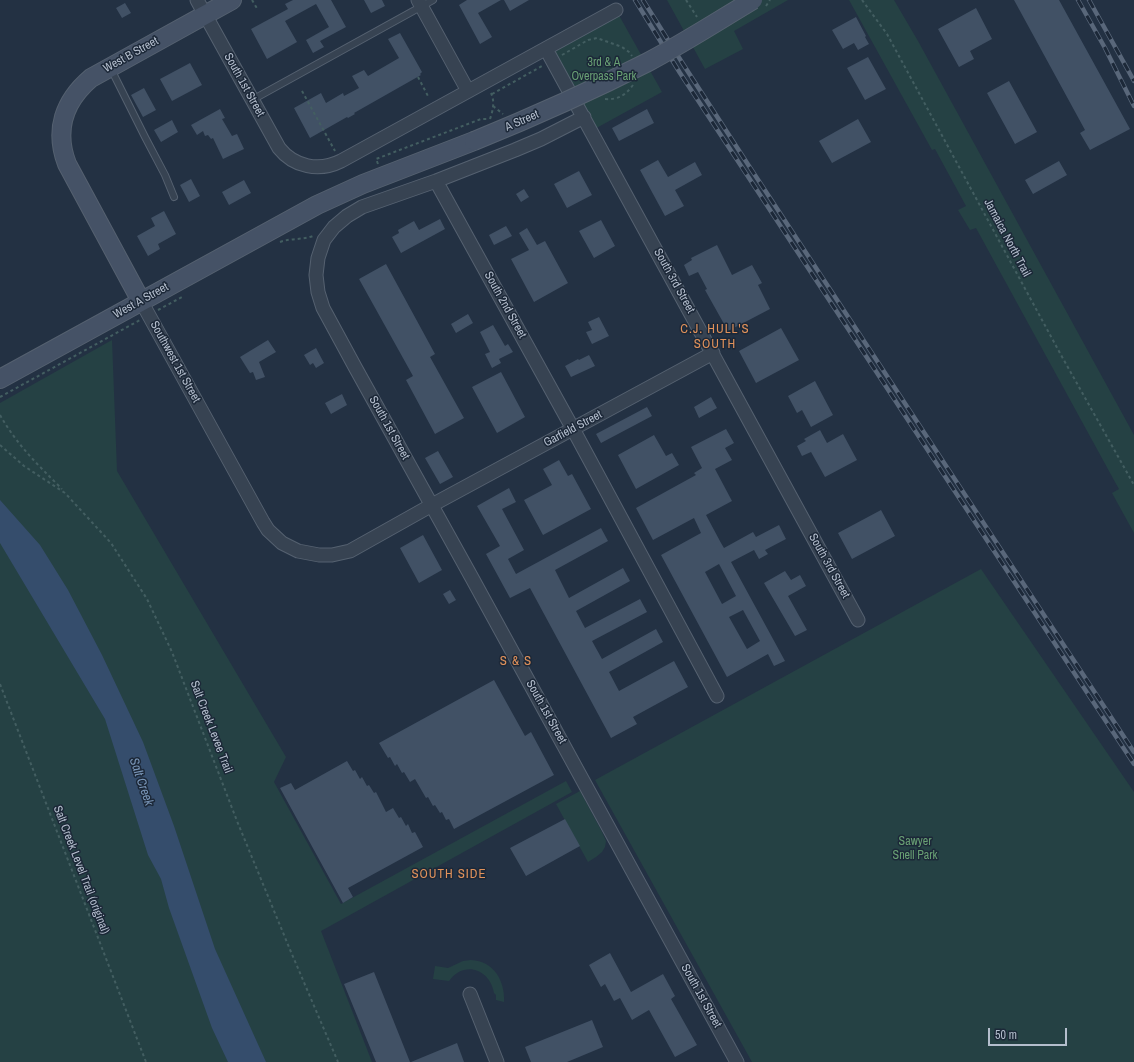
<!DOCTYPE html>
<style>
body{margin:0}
#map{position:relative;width:1134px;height:1062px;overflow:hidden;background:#233143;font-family:"Archivo Narrow",sans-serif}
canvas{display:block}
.scale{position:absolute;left:988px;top:1028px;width:79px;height:18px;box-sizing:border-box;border:2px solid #b4becd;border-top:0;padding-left:5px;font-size:12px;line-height:14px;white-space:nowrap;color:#b4becd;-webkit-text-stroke:3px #1c2838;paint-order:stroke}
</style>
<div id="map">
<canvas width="1134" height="1062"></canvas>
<div class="scale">50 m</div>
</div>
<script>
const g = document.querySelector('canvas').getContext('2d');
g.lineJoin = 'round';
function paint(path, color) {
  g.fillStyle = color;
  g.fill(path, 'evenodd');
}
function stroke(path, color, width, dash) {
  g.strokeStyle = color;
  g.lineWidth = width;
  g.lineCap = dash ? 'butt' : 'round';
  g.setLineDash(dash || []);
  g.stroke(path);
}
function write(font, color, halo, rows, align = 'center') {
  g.font = font + ' "Archivo Narrow",sans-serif';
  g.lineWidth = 3;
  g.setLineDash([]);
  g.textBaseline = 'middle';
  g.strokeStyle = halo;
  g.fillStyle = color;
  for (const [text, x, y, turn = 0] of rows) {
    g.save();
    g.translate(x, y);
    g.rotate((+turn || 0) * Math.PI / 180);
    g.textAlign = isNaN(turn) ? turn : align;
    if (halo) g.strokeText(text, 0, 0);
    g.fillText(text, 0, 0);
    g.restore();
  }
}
paint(new Path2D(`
 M 667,0 L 788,0 L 734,31 L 743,49 L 705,69 Z
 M 849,0 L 894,0 L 918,41 L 1134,435 L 1134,533 L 1112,493 L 1119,489 L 1115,482 L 976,228 L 970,230 L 958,210 L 966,206 L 935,149 L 932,150 Z
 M 616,10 L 662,92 L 591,131 L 546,49 Z
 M 112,340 L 117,471 L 286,757 L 274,782 L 341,904 L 566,781 L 572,792 L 321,931 L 372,1062 L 0,1062 L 0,403 Z
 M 981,569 L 1134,792 L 1134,1062 L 752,1062 L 595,780 Z
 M 580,791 L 602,832 L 606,841 L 605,847 L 602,852 L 596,857 L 588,862 L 556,804 Z
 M 471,960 C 494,961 505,981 504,1002 L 496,1000 L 496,995 L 494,993 C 490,969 464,960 449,981 L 433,979 L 435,966 L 448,968 L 463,961 Z`), '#254144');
paint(new Path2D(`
 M 0,500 L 40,545 L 68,590 L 102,655 L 143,742 L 174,826 L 215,949 L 266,1062 L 228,1062 L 212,1028 L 169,908 L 161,879 L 148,855 L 105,719 L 0,543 Z`), '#354d6c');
paint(new Path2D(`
 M 293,0 L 331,0 L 346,27 L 320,41 L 324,47 L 313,53 L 306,40 L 329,27 L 316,4 L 285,21 L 297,42 L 267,59 L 251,29 L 288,9 L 285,4 Z
 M 364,0 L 382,0 L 385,6 L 371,13 Z
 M 467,0 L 501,0 L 478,13 L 492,37 L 480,44 L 459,5 Z
 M 504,0 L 529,0 L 510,11 Z
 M 1014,0 L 1059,0 L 1130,129 L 1090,150 L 1080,133 L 1085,130 Z
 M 125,3 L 131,13 L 122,18 L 116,8 Z
 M 976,8 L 992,39 L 970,51 L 974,59 L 959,67 L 938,29 Z
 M 856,17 L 866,36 L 865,37 L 869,44 L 858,50 L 854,43 L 843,49 L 832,30 Z
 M 400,33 L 422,72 L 420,74 L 421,75 L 354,113 L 355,114 L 348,118 L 347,117 L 310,138 L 294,108 L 321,93 L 326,103 L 343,93 L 344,96 L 359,88 L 352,76 L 364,70 L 368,76 L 399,58 L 388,39 Z
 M 868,57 L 886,89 L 865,100 L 847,68 Z
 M 190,63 L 202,85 L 172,101 L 160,79 Z
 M 1009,81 L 1037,132 L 1015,144 L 987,93 Z
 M 144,88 L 156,110 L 143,117 L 131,95 Z
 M 220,109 L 225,118 L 222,119 L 232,136 L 237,134 L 244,149 L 223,159 L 213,138 L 211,139 L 208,135 L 205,136 L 203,131 L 197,135 L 191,125 Z
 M 647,109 L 654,123 L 619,141 L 612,128 Z
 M 858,119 L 871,142 L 832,163 L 819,141 Z
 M 172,120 L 178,132 L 161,142 L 154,130 Z
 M 658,160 L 668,177 L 695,162 L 702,175 L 675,190 L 684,206 L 665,216 L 640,170 Z
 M 1059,161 L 1067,175 L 1033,194 L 1025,180 Z
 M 579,171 L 592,195 L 567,208 L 554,184 Z
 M 191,179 L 200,196 L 189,202 L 180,185 Z
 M 244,180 L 251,193 L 229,205 L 222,192 Z
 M 524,189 L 529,197 L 521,202 L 516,194 Z
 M 164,211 L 176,234 L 158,244 L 160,249 L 148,256 L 137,236 L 155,226 L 151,218 Z
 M 440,219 L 445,229 L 401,253 L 392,237 L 399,233 L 398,230 L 414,221 L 419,230 Z
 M 601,220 L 615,246 L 594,258 L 579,231 Z
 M 506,226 L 512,236 L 494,245 L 489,235 Z
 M 527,228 L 537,245 L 545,241 L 568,283 L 534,302 L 511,259 L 529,250 L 519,233 Z
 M 717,245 L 732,275 L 752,265 L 762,283 L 758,285 L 770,309 L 728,331 L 705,290 L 707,289 L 698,272 L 689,276 L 684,265 L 692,260 L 691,258 Z
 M 386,264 L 435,354 L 430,357 L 464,418 L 435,434 L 406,380 L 413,376 L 359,279 Z
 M 468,314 L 473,323 L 456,333 L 451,324 Z
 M 599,317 L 609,336 L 592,344 L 586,332 L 592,330 L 588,322 Z
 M 493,325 L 505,346 L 508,344 L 513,352 L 499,359 L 501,363 L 492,368 L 485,354 L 490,352 L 480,332 Z
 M 781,328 L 799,360 L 756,383 L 739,351 Z
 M 268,340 L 276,352 L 259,362 L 265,377 L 256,380 L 253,372 L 250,373 L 240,357 Z
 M 316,348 L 324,363 L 316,368 L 313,363 L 310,365 L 304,355 Z
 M 589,355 L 595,366 L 571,377 L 565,366 L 578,359 L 579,360 Z
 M 501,372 L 525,417 L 497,433 L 472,387 Z
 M 815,381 L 833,415 L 811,427 L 802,410 L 797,413 L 788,396 Z
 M 342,394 L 347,405 L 331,414 L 325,403 Z
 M 711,397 L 717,408 L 699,418 L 694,407 Z
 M 647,407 L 652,416 L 601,443 L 596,434 Z
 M 726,429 L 734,443 L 725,448 L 732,460 L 715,469 L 732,501 L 706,515 L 721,543 L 724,548 L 753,532 L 756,537 L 779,525 L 786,539 L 765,550 L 768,554 L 759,559 L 754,550 L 731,562 L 785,661 L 774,666 L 768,654 L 727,677 L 661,555 L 701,533 L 694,518 L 653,540 L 636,508 L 696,475 L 694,473 L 702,468 L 691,447 ZM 719,564 L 736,596 L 722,604 L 705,572 ZM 743,610 L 760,641 L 747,649 L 729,617 Z
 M 820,430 L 827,443 L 843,434 L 857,460 L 825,477 L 811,452 L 802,456 L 797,446 L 806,441 L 804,439 Z
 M 654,435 L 666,456 L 672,453 L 679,465 L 636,489 L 618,455 Z
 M 438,451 L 453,477 L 440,484 L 425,458 Z
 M 559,460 L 568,476 L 572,474 L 591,509 L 543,535 L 524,500 L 552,485 L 543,469 Z
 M 509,488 L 516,502 L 502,509 L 524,550 L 508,559 L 516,574 L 601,528 L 608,541 L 555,570 L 569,598 L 623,568 L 630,581 L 576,611 L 585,628 L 640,599 L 647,612 L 592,641 L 602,659 L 656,629 L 663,642 L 609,672 L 619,691 L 674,661 L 688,687 L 633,717 L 637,724 L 611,738 L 530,588 L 510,598 L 486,554 L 500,546 L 477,506 Z
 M 881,510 L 895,536 L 852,559 L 838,533 Z
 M 423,535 L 442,570 L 419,583 L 400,548 Z
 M 785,571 L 791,580 L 800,575 L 806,586 L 788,596 L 807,630 L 795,636 L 764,583 Z
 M 450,590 L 456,600 L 449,604 L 443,594 Z
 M 494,680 L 525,736 L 531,732 L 554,775 L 454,829 L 449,819 L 446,820 L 442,812 L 440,813 L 435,805 L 433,806 L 428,797 L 426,798 L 415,779 L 410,782 L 404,772 L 402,773 L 397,764 L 395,766 L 390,757 L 388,758 L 379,743 Z
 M 347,761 L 353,771 L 355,770 L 360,779 L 362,777 L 367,786 L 369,785 L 374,793 L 376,792 L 386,812 L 393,808 L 399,818 L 401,817 L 406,826 L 408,824 L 412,833 L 415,832 L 423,847 L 348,888 L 353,897 L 343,903 L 280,788 L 291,783 L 295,790 Z
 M 565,819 L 580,846 L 526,876 L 510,848 Z
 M 610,953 L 631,992 L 663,974 L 675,996 L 671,999 L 697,1045 L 675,1057 L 649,1010 L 632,1020 L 620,998 L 614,1001 L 605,984 L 601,987 L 589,965 Z
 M 374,972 L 410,1062 L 376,1062 L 344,984 Z
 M 592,1020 L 603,1047 L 567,1062 L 531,1062 L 525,1047 Z
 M 457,1043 L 464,1062 L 411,1062 Z`), '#415165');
const lane = new Path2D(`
 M 111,69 L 145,137 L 165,175 L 174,197
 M 252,100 L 433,0`);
const street = new Path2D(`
 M 197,0 L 279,148 C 294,167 319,172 341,161 L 616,10
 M 418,0 L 468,91
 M 546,49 L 858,620
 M 584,117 L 541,139 L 515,150 L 436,181 L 362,207 L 347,216 L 334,227 L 324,240 L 318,258 L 316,275 L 318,292 L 323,308 L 355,367 L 472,578 L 737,1062
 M 436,181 L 573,429 L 717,696
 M 141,301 L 263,522 L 268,530 L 282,543 L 298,551 L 319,555 L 332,555 L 350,551 L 432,505 L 713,353
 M 470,994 L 497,1062`);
const secondary = new Path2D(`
 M 141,301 L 67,164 C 54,130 64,101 91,78 L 232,0
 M 0,379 L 317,205 L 363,184 L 474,141`);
stroke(lane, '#556170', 8);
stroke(street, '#556170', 15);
stroke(secondary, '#556170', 20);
stroke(new Path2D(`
 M 252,0 L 258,10
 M 686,0 L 697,17
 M 862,0 L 887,34 L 1061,355 L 1134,485
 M 766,6 L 770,0
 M 562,55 L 588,40 L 597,38 L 622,47 L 629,52 L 632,56
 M 418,77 L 429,98
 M 302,91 L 335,151
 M 492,94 L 542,66
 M 605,99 C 618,100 626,95 633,85
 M 493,106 L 503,114
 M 490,119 C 493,110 495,102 491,93
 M 378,164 L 376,159 L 481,119 L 489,119
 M 280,242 C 291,238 302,240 313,236
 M 158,310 L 182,297
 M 0,397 L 140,320
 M 0,415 C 17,445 38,465 62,489
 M 0,445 L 24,466 L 65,493 L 111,543 L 147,599 L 172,652 L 237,821 L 291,952 L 338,1062
 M 0,684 L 146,1062`), '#435e61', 2, [3, 3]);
stroke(lane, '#374352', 6);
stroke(street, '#374352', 13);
stroke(secondary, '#455266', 18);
const rail = new Path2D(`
 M 635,0 L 680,73 L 1134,764
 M 643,0 L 683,64 L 749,166 L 1134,752
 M 1078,0 L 1105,48 L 1134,106
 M 1089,0 L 1134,81`);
stroke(rail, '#59677a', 4.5);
stroke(rail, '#1c2838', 3, [9]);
const secondaryBridge = new Path2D(`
 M 474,141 C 533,117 591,91 648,62 C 684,43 718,21 753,0`);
stroke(secondaryBridge, '#556170', 20, []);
stroke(secondaryBridge, '#455266', 18);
write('12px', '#b4becd', '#1c2838', [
 ["West B Street",131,55,-29],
 ["South 1st Street",244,85,61],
 ["A Street",522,121,-23],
 ["Jamaica North Trail",1007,238,62],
 ["South 3rd Street",674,281,61],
 ["West A Street",141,301,-29],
 ["South 2nd Street",505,305,61],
 ["Southwest 1st Street",175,362,61],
 ["South 1st Street",389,428,61],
 ["Garfield Street",573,429,-28],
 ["South 3rd Street",829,566,61],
 ["South 1st Street",546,712,61],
 ["Salt Creek Levee Trail",211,727,69],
 ["Salt Creek Level Trail (original)",81,870,69],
 ["South 1st Street",701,996,61]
]);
write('12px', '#69a074', '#1c2838', [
 ["3rd & A",604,63],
 ["Overpass Park",604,77],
 ["Sawyer",915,842],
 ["Snell Park",915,856]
]);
g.letterSpacing = '1px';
write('13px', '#e1925b', '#1c2838', [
 ["C.J. HULL'S",715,330],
 ["SOUTH",715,345],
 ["S & S",516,662],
 ["SOUTH SIDE",449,875]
]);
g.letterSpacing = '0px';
write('italic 13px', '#7995b7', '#1c2838', [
 ["Salt Creek",141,782,71]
]);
</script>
